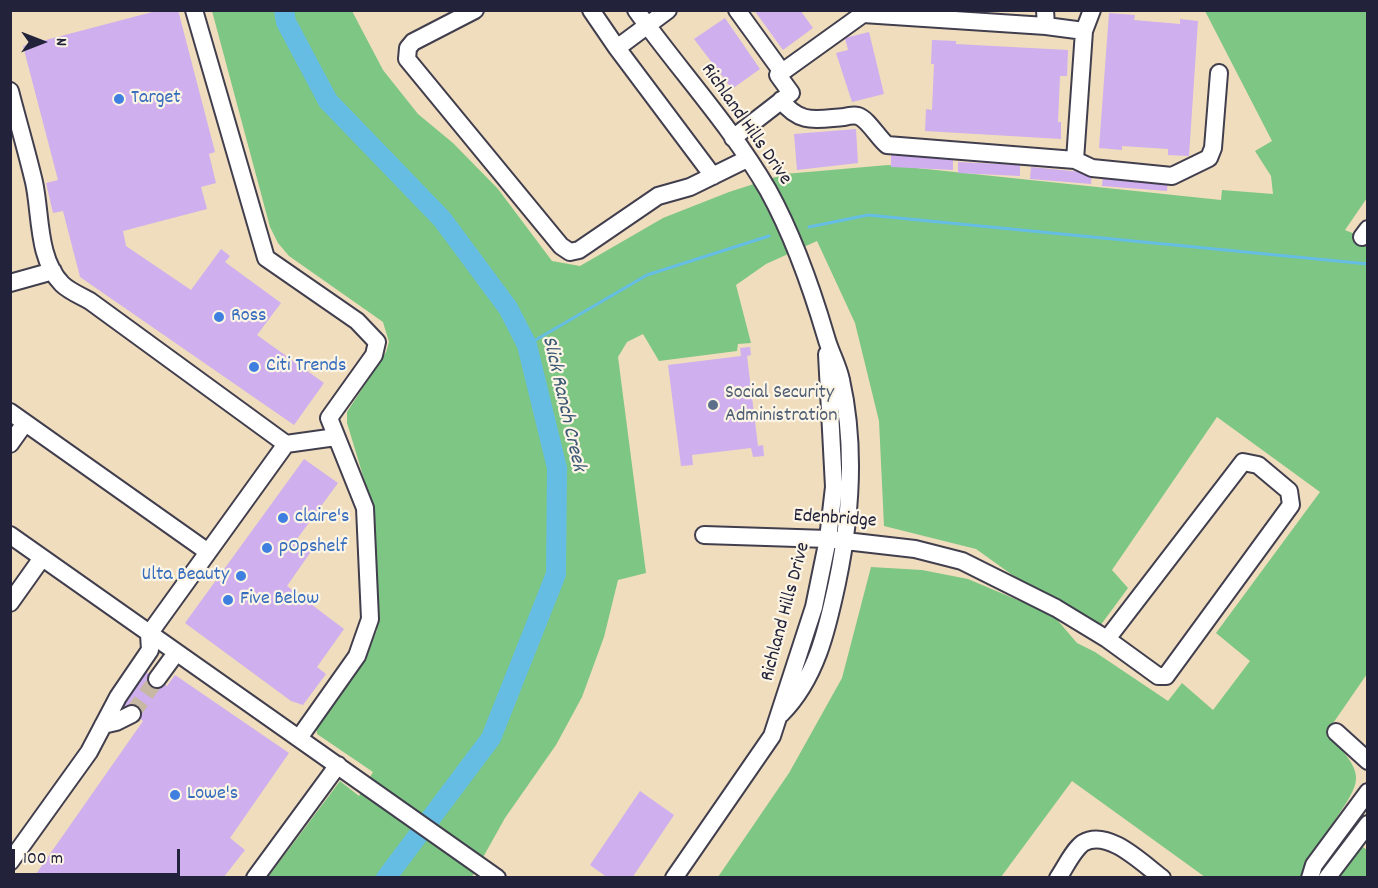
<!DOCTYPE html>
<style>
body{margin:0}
#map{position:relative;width:1378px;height:888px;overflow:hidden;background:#f0ddbd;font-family:Dekko,sans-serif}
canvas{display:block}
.frame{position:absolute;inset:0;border:12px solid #22223b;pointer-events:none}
.north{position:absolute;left:12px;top:12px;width:60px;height:60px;-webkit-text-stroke:4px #fcf5e5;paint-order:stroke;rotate:90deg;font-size:16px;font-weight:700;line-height:24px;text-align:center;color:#22223b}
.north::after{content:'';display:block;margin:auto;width:21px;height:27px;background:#22223b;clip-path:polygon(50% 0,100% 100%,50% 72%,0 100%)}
.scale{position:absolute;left:12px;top:849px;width:168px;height:27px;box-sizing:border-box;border:3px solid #22223b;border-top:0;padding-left:8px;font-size:18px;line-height:21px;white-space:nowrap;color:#22223b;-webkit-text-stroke:4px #fcf5e5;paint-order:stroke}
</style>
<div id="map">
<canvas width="1378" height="888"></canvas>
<div class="frame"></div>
<div class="north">N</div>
<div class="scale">100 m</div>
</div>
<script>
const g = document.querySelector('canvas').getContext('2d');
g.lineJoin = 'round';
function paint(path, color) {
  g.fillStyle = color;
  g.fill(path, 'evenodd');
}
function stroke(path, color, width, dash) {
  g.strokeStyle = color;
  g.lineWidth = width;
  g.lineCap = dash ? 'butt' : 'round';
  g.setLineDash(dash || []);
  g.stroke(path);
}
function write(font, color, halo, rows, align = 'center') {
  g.font = font + ' Dekko,sans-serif';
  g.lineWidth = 4.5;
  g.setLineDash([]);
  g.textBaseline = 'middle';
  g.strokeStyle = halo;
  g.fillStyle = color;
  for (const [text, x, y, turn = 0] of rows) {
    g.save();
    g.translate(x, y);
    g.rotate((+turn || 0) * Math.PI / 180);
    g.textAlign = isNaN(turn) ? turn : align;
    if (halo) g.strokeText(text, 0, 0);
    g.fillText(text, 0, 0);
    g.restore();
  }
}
paint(new Path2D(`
 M 212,11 L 352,11 L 383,70 L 418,114 L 453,143 L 498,189 L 552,261 L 580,266 L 663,218 L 729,192 L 785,174 L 888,165 L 1221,200 L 1222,190 L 1273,194 L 1271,176 L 1255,151 L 1272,141 L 1205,11 L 1367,11 L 1367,198 L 1345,230 L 1367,239 L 1367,674 L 1327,732 C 1366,778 1364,776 1332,825 L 1367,850 L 1367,877 L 1205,877 L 1072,781 L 1001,877 L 718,877 L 789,773 L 842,678 L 871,567 L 922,570 L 968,579 L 1053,615 L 1077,643 L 1095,652 L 1168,701 L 1182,683 L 1213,710 L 1250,661 L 1216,633 L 1320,492 L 1217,417 L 1112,570 L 1128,588 L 1100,626 L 1018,579 L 976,549 L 884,526 L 879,421 L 855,323 L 817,241 L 766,264 L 736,285 L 751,343 L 738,344 L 737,351 L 659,361 L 643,334 L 627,342 L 618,357 L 646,573 L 618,580 L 604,637 L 582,697 L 556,745 L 505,818 L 472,877 L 268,877 L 340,781 L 359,796 L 373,772 L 317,734 L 316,727 L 365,658 L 377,630 L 378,611 L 371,502 L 347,423 L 347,412 L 386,352 L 389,342 L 383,322 L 289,256 L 278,243 L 270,227 Z`), '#7ec683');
stroke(new Path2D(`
 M 809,227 L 868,215 L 1368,264
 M 527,345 L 647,275 L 769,236`), '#66bde3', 3);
stroke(new Path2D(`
 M 284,10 L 286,22 L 328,101 L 442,219 L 508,308 L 527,345 L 557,468 L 556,574 L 491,738 L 386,878`), '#66bde3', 20);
paint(new Path2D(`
 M 160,10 L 178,10 L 215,152 L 209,154 L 216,183 L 201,187 L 207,209 L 123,231 L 126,246 L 191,290 L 221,249 L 230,256 L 225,262 L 281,303 L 257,335 L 324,383 L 294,425 L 80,277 L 63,211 L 53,213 L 46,183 L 58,180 L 23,46 Z
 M 754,10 L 800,10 L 813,28 L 783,50 Z
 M 1109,13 L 1135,15 L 1134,20 L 1180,24 L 1180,19 L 1198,21 L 1189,156 L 1168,155 L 1168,149 L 1122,146 L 1122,150 L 1099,148 Z
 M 725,18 L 760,69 L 732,89 L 694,39 Z
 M 869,32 L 884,94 L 852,102 L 836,53 L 848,50 L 845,38 Z
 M 932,40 L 956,41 L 956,44 L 1068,50 L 1067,76 L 1060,76 L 1058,122 L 1061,122 L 1061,139 L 925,131 L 926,109 L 932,110 L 934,64 L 931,64 Z
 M 856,129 L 858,163 L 797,170 L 794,134 Z
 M 891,155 L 953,158 L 953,170 L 891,167 Z
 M 958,162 L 1020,165 L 1020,176 L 958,173 Z
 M 1031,167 L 1092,173 L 1091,184 L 1030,179 Z
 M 1103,175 L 1168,179 L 1167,191 L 1102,186 Z
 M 750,347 L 751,355 L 747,356 L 758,446 L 763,445 L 764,456 L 753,457 L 751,448 L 692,455 L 693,465 L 681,466 L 668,365 L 741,356 L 740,348 Z
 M 304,459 L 338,483 L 297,539 L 312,550 L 287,586 L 344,629 L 317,667 L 326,674 L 303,705 L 291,701 L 185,623 Z
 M 142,669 L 167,686 L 175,675 L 289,753 L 230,838 L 245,850 L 223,878 L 41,878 L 36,874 L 143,721 L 120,705 Z
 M 640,791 L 674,815 L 632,878 L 608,878 L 590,865 Z`), '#cfafee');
stroke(new Path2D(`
 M 132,714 L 157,679`), '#c7b8a3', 16, [16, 8]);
const minor = new Path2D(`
 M 194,10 L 266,258 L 357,321 L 377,342 L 374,355 L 329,418 L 365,508 L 370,619 L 357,656 L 299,738
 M 475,10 L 413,42 L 408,48 L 407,59 L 561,246 L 570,252 L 579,250 L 658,196 L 690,187 L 747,159
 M 591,10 L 617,48 L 668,10
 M 636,10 C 679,70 731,126 768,190 C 794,237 811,286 826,337 C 830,352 838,365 841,380 C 856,447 851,516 837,583 C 827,630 816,679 781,714
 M 737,10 L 782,72
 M 1084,31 L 1092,10
 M 617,48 L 713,176
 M 10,91 C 18,122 27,152 34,182 C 41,213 37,259 62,284 C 69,291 81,296 90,301 L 286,444 L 336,437
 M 781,100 C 800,125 816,119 844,117 C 848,116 854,115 858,116 C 868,119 878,138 887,145 L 1075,160 L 1084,31 L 1046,26
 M 733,138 L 791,93 L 778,75 L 863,14 L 1046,26 L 1045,10
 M 1075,160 L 1092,168 L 1172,176 L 1209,158 L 1213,148 L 1219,73
 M 1362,237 L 1368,229
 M 10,283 L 53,271
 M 10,412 L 208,552
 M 10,444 L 25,423
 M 10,535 L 497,878
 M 704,535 L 828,539 L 915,549 L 962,561 L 1056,608 L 1107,639 L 1158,676 L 1166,676 L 1291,505 L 1289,491 L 1258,465 L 1243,462 L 1107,639
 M 10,603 L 42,558
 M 157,679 L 176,653
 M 103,725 L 116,722 L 132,714
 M 1336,732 L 1368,761
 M 10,862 L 89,752 L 118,697 L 150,650 L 149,634 L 286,444
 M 255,878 L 338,765
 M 674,878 L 772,736 L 814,607 L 828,539 L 834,487 L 827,354
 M 1058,878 C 1065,868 1073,850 1083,843 C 1108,828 1143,864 1162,878
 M 1310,878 L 1314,865 L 1368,792
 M 1327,878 L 1368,824`);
stroke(minor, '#413e4e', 20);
stroke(minor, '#fff', 16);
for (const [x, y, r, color] of [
 [119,99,6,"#3f7fe0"],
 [219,317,6,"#3f7fe0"],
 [254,367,6,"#3f7fe0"],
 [713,405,6,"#5c6f8a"],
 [283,518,6,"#3f7fe0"],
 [267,548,6,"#3f7fe0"],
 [241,576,6,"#3f7fe0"],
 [228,600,6,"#3f7fe0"],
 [175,795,6,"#3f7fe0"]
]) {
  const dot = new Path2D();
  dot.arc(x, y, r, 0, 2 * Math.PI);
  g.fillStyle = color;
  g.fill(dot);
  stroke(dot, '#fcf5e5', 2);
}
write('20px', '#366cbe', '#fcf5e5', [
 ["Target",131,99],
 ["Ross",231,317],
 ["Citi Trends",266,367],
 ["claire's",295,518],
 ["pOpshelf",279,548],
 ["Ulta Beauty",229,576,"right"],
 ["Five Below",240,600],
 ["Lowe's",187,795]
], 'left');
write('20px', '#22223b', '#fcf5e5', [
 ["Richland Hills Drive",745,125,55],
 ["Edenbridge",835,520,4],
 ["Richland Hills Drive",787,612,-75]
]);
write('20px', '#4e5e75', '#fcf5e5', [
 ["Social Security",725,394],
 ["Administration",725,417]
], 'left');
write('italic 21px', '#3a5876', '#fcf5e5', [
 ["Slick Ranch Creek",562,404,77]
]);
</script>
